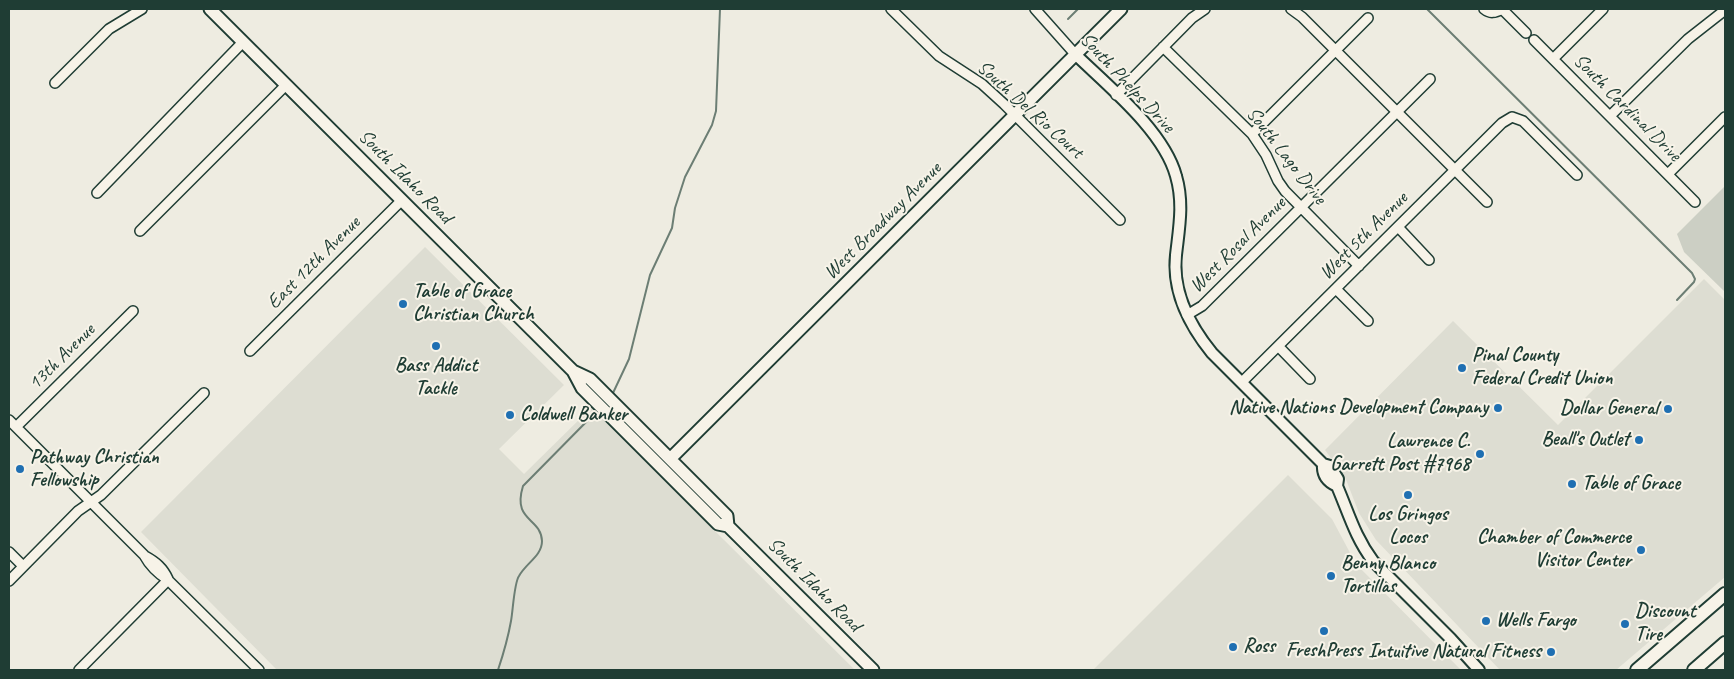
<!DOCTYPE html>
<style>
body{margin:0}
#map{position:relative;width:1734px;height:679px;overflow:hidden;background:#eeece1;font-family:Caveat,sans-serif}
canvas{display:block}
.frame{position:absolute;inset:0;border:10px solid #1f3d34;pointer-events:none}
</style>
<div id="map">
<canvas width="1734" height="679"></canvas>
<div class="frame"></div>
</div>
<script>
const g = document.querySelector('canvas').getContext('2d');
g.lineJoin = 'round';
function paint(path, color) {
  g.fillStyle = color;
  g.fill(path, 'evenodd');
}
function stroke(path, color, width, dash) {
  g.strokeStyle = color;
  g.lineWidth = width;
  g.lineCap = dash ? 'butt' : 'round';
  g.setLineDash(dash || []);
  g.stroke(path);
}
function write(font, color, halo, rows, align = 'center') {
  g.font = font + ' Caveat,sans-serif';
  g.lineWidth = 4;
  g.setLineDash([]);
  g.textBaseline = 'middle';
  g.strokeStyle = halo;
  g.fillStyle = color;
  for (const [text, x, y, turn = 0] of rows) {
    g.save();
    g.translate(x, y);
    g.rotate((+turn || 0) * Math.PI / 180);
    g.textAlign = isNaN(turn) ? turn : align;
    if (halo) g.strokeText(text, 0, 0);
    g.fillText(text, 0, 0);
    g.restore();
  }
}
paint(new Path2D(`
 M 425,247 L 564,385 L 499,449 L 524,474 L 591,408 L 855,670 L 277,670 L 141,532 Z
 M 1704,279 L 1725,300 L 1725,577 L 1616,670 L 1500,670 L 1376,540 L 1359,513 L 1345,477 L 1325,450 L 1453,321 L 1558,425 Z
 M 1288,475 L 1332,519 L 1356,564 L 1461,670 L 1093,670 Z`), '#ddddd2');
paint(new Path2D(`
 M 1725,186 L 1725,292 L 1684,252 L 1677,234 Z`), '#cccfc4');
stroke(new Path2D(`
 M 1427,9 L 1692,273 L 1695,279 L 1694,282 L 1677,300
 M 1068,19 L 1078,9
 M 613,393 L 629,359 L 650,275 L 672,228 L 675,208 L 685,177 L 712,125 L 716,111 L 720,9
 M 498,670 C 503,655 508,638 511,621 C 513,611 514,583 519,576 C 526,563 542,556 542,541 C 541,517 512,522 523,486 L 596,412`), '#6c7e74', 2);
const minor = new Path2D(`
 M 891,9 L 939,56 L 982,84 L 1004,104 L 1120,220
 M 1035,9 L 1075,54
 M 1291,9 L 1302,17 L 1487,202
 M 1484,9 C 1490,14 1495,13 1502,9
 M 1502,9 L 1526,33
 M 1534,40 L 1695,202
 M 1163,47 L 1252,134 L 1266,155 L 1278,181 L 1285,191 L 1359,266
 M 1553,59 L 1603,9
 M 55,83 L 109,29 L 142,9
 M 1116,95 L 1192,18 L 1205,9
 M 1610,116 L 1688,39 L 1725,10
 M 1252,134 L 1368,18
 M 1668,174 L 1725,117
 M 97,193 L 243,42
 M 1398,227 L 1429,260
 M 140,231 L 286,85
 M 1336,289 L 1368,321
 M 1187,315 L 1202,306 L 1430,79
 M 1278,346 L 1310,379
 M 250,351 L 402,200
 M 1242,382 L 1502,123 L 1512,117 L 1523,121 L 1577,175
 M 9,420 L 144,555 C 150,566 157,573 168,580 L 259,670
 M 16,427 L 133,311
 M 9,552 L 23,566
 M 145,556 C 156,562 163,568 168,579
 M 9,581 L 78,511 L 101,495 L 204,393
 M 79,670 L 168,580`);
const tertiary = new Path2D(`
 M 1075,54 C 1108,86 1164,131 1176,176 C 1184,203 1179,228 1176,255 C 1172,292 1190,326 1212,353 L 1323,464 L 1330,466 L 1338,479 L 1337,486 C 1349,514 1355,537 1373,561 L 1451,639 L 1479,670
 M 1323,464 C 1322,475 1328,482 1337,486`);
const secondary = new Path2D(`
 M 210,9 L 573,371 L 582,388 L 718,524 L 728,526
 M 573,371 L 590,379 L 727,516 L 728,526 L 873,670
 M 670,459 L 1121,9`);
const primary = new Path2D(`
 M 1637,670 L 1725,594
 M 1694,670 L 1725,643`);
stroke(minor, '#1f3d34', 12);
stroke(tertiary, '#1f3d34', 14);
stroke(secondary, '#1f3d34', 15);
stroke(primary, '#1f3d34', 16);
stroke(minor, '#f7f3e8', 9);
stroke(tertiary, '#f7f3e8', 10);
stroke(secondary, '#f7f3e8', 11);
stroke(primary, '#f7f3e8', 12);
for (const [x, y, r, color] of [
 [403,304,5,"#1f6fb2"],
 [436,346,5,"#1f6fb2"],
 [1462,368,5,"#1f6fb2"],
 [1498,408,5,"#1f6fb2"],
 [1668,409,5,"#1f6fb2"],
 [510,415,5,"#1f6fb2"],
 [1639,440,5,"#1f6fb2"],
 [1480,454,5,"#1f6fb2"],
 [20,469,5,"#1f6fb2"],
 [1572,484,5,"#1f6fb2"],
 [1408,495,5,"#1f6fb2"],
 [1641,550,5,"#1f6fb2"],
 [1331,576,5,"#1f6fb2"],
 [1486,621,5,"#1f6fb2"],
 [1625,624,5,"#1f6fb2"],
 [1324,631,5,"#1f6fb2"],
 [1233,647,5,"#1f6fb2"],
 [1551,652,5,"#1f6fb2"]
]) {
  const dot = new Path2D();
  dot.arc(x, y, r, 0, 2 * Math.PI);
  g.fillStyle = color;
  g.fill(dot);
  stroke(dot, '#f7f3e8', 2);
}
write('20px', '#1f3d34', '#f7f3e8', [
 ["South Phelps Drive",1127,83,47],
 ["South Cardinal Drive",1627,108,45],
 ["South Del Rio Court",1030,110,42],
 ["South Lago Drive",1286,156,52],
 ["South Idaho Road",405,177,45],
 ["West Broadway Avenue",883,221,-45],
 ["West 5th Avenue",1364,236,-45],
 ["West Rosal Avenue",1238,245,-45],
 ["East 12th Avenue",314,263,-45],
 ["13th Avenue",62,357,-45],
 ["South Idaho Road",814,585,45]
]);
write('bold 20px', '#1f3d34', '#f7f3e8', [
 ["Table of Grace",413,292],
 ["Christian Church",413,315],
 ["Pinal County",1472,356],
 ["Federal Credit Union",1472,379],
 ["Bass Addict",436,366,"center"],
 ["Tackle",436,389,"center"],
 ["Native Nations Development Company",1488,408,"right"],
 ["Dollar General",1658,409,"right"],
 ["Coldwell Banker",520,415],
 ["Beall's Outlet",1629,440,"right"],
 ["Lawrence C.",1470,442,"right"],
 ["Garrett Post #7968",1470,465,"right"],
 ["Pathway Christian",30,458],
 ["Fellowship",30,481],
 ["Table of Grace",1582,484],
 ["Los Gringos",1408,515,"center"],
 ["Locos",1408,538,"center"],
 ["Chamber of Commerce",1631,538,"right"],
 ["Visitor Center",1631,561,"right"],
 ["Benny Blanco",1341,564],
 ["Tortillas",1341,587],
 ["Discount",1635,612],
 ["Tire",1635,635],
 ["Wells Fargo",1496,621],
 ["Ross",1243,647],
 ["FreshPress",1324,651,"center"],
 ["Intuitive Natural Fitness",1541,652,"right"]
], 'left');
</script>
